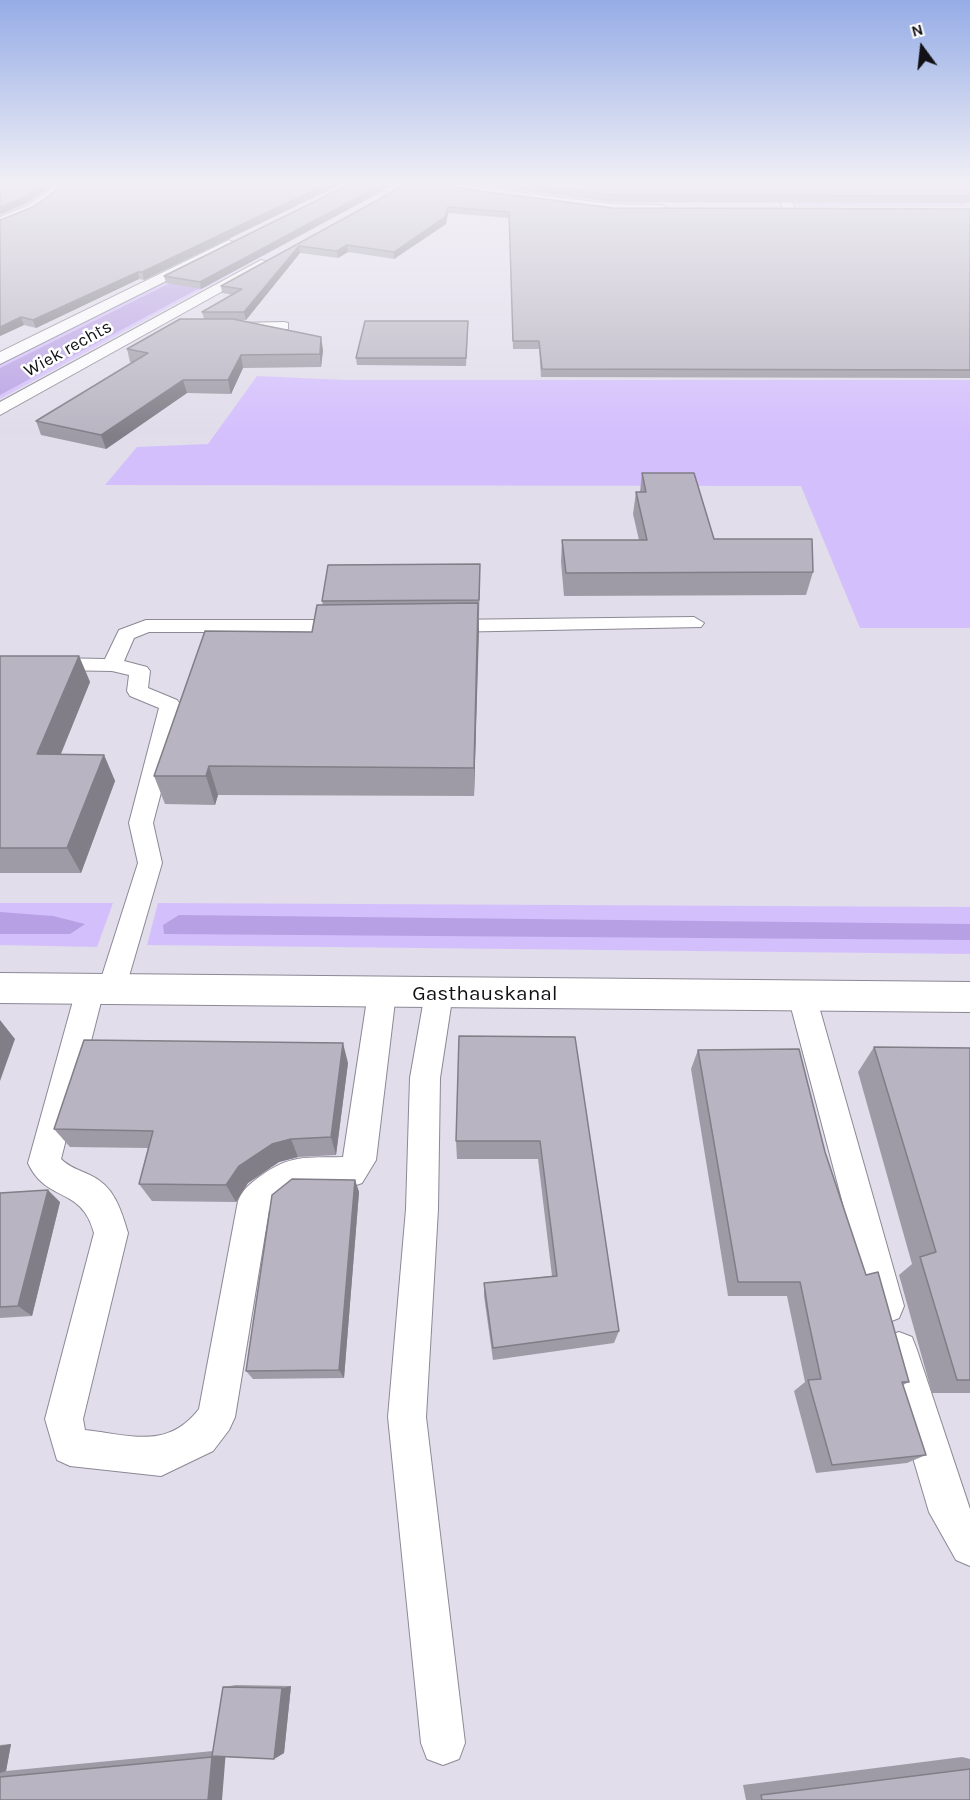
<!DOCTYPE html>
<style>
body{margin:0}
#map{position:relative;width:970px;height:1800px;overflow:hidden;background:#e1ddeb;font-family:Karla,sans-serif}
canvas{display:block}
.north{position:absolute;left:892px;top:18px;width:60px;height:60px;-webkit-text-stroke:4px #fff;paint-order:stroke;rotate:345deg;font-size:16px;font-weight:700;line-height:24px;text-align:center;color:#121116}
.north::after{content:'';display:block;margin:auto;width:21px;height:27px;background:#121116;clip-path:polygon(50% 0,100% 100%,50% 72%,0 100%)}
</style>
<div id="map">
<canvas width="970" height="1800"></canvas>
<div class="north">N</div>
</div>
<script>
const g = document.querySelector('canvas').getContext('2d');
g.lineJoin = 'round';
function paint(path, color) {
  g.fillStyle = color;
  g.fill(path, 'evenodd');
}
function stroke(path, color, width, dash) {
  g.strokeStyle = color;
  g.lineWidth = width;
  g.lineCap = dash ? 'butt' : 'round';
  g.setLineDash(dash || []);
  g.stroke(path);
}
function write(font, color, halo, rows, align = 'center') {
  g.font = font + ' Karla,sans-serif';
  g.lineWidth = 5;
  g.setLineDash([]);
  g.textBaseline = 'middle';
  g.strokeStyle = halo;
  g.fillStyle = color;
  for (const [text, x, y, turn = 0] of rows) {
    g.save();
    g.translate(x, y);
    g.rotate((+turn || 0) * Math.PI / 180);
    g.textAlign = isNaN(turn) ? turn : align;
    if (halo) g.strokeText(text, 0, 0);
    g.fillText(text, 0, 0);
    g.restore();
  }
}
paint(new Path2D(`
 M 351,187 L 385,187 L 385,190 L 0,399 L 0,363 Z
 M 790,202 L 950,202 L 967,203 L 964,206 L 813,207 L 796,205 Z
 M 257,376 L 344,380 L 970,380 L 970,628 L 860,628 L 801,486 L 105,485 L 137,447 L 208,444 Z
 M 0,903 L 113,903 L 97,947 L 0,945 Z
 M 158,903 L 970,907 L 970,954 L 147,945 Z`), '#d4bffd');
paint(new Path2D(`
 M 371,196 L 0,395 L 0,368 L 250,243 Z
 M 0,912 L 53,916 L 85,924 L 70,934 L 0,934 Z
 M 179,915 L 970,924 L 970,940 L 164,934 L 163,925 Z`), '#b8a0e4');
const service = new Path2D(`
 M 284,322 L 288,323 L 288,329 L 237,331 L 231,327 L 237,323 Z
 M 694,617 L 704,623 L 701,627 L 445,632 L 435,626 L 445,620 Z
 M 146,620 L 348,620 L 358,626 L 348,632 L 149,632 L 134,638 L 124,661 L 147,667 L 150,671 L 148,688 L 177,700 L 181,705 L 177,731 L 153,823 L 162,863 L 125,990 L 121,998 L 111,1002 L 102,998 L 61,1159 C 69,1167 79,1170 90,1175 C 114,1186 121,1209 128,1233 L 83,1419 L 85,1430 C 131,1435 167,1450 199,1409 L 238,1201 C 243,1189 249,1185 259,1177 C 291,1154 305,1158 343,1157 L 368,993 L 372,985 L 382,981 L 392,985 L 396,993 L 376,1160 L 362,1183 L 351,1187 L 296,1189 L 269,1210 L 235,1417 L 229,1430 L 213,1451 L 161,1476 L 70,1466 L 57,1460 L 45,1419 L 94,1233 C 82,1186 46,1203 28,1163 L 76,990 L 80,982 L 90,978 L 100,982 L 138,863 L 129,823 L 159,708 L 130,696 L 127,691 L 129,675 L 112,671 L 0,669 L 0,657 L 105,659 L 119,630 Z
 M 439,981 L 449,985 L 453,993 L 440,1078 L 438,1209 L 426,1417 L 465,1743 L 459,1759 L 443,1765 L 427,1759 L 421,1743 L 388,1417 L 406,1209 L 410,1078 L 425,993 L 429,985 Z
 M 802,984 L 812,988 L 816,996 L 904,1306 L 899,1318 L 887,1323 L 875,1318 L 870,1306 L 788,996 L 792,988 Z
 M 899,1332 L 912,1337 L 917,1350 L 970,1509 L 970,1566 L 956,1560 L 929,1512 L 881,1350 L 886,1337 Z`);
const minor = new Path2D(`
 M 59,184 L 72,184 L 34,212 L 0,226 L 0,217 L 26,206 Z
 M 384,184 L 409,184 L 410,185 C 404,191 390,189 384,184 Z
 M 422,184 L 452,184 L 612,204 L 662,205 L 668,209 L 662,213 L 612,212 L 428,188 Z
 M 783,184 L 795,184 L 788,194 L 795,209 L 793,212 L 785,212 L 776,194 Z
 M 229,240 L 236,244 L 234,247 L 0,364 L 0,352 Z
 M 261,260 L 266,261 L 266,267 L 0,415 L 0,402 Z`);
const tertiary = new Path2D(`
 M 0,973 L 970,982 L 970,1012 L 0,1003 Z`);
stroke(service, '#8c8895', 2);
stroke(minor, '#8c8895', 2);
stroke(tertiary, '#8c8895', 2);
paint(service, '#fff');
paint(minor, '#fff');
paint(tertiary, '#fff');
paint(new Path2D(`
 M 341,184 L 144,280 L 139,279 L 36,328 L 24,325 L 0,336 L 0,220 Z
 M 350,184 L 395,184 L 201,289 L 166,283 L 164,276 Z
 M 407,184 L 613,208 L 970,209 L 970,378 L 541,377 L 539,349 L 513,349 L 509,218 L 448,213 L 446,224 L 394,259 L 348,252 L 338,258 L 300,253 L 246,320 L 236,320 L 323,350 L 321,367 L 243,368 L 231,394 L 187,393 L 106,449 L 41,435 L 36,421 L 133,363 L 130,362 L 127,349 L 204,319 L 202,312 L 233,295 L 222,293 L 221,286 Z
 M 467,184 L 970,184 L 970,203 L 612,202 Z
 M 468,329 L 466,366 L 357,365 L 356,358 Z
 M 642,473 L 714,539 L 813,572 L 806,595 L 564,596 L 561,562 L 562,540 L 639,540 L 633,514 L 636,492 L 640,492 Z
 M 480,580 L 474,796 L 218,795 L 215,805 L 165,804 L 154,776 L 312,632 L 323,605 L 322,601 Z
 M 0,656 L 79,656 L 90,682 L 61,754 L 104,755 L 115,781 L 81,873 L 0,873 Z
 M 575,1037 L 619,1331 L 614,1343 L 493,1360 L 484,1296 L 484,1283 L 552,1276 L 538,1159 L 457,1159 L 456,1141 Z
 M 874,1047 L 970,1048 L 970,1393 L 932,1393 L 899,1275 L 912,1264 L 858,1072 Z
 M 698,1050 L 825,1152 L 866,1275 L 909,1382 L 903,1385 L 926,1455 L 907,1463 L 816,1473 L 794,1391 L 805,1382 L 787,1296 L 728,1296 L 691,1069 Z
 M 348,1063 L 336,1155 L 298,1157 L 279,1162 L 248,1183 L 236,1202 L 152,1201 L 139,1184 L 148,1148 L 70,1147 L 54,1129 Z
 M 355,1180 L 359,1192 L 344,1378 L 253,1379 L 246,1371 Z
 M 0,1193 L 60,1202 L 32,1316 L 0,1318 Z
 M 236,1685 L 291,1686 L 284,1753 L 274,1759 L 225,1757 L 0,1800 L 0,1745 L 11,1744 L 6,1771 L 213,1751 L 223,1687 Z
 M 962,1757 L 970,1759 L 970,1800 L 746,1800 L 743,1785 Z`), '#9e9ba6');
paint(new Path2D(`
 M 45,184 L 56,184 L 25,204 L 0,215 L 0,207 Z
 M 327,184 L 341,184 L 144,280 L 142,272 Z
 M 383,184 L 395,184 L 201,289 L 200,282 Z
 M 448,207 L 448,213 L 446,224 L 394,259 L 394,252 Z
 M 347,245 L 348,252 L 338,258 L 337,251 Z
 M 299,246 L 300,253 L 246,320 L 244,312 Z
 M 138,272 L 139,279 L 36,328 L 33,320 Z
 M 21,317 L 24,325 L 0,336 L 0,327 Z
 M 321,337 L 323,350 L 321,367 L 320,354 Z
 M 241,355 L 243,368 L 231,394 L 228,380 Z
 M 183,380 L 187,393 L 106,449 L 101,435 Z
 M 478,603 L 479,631 L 474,796 L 474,768 Z
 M 79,656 L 90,682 L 50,780 L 37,754 Z
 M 104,755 L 115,781 L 81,873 L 67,848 Z
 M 209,766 L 218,795 L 215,805 L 206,776 Z
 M 0,1020 L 15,1039 L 0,1081 Z
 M 343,1043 L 348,1063 L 336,1155 L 331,1137 Z
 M 291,1139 L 298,1157 L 279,1162 L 248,1183 L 236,1202 L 226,1185 L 239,1166 L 272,1144 Z
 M 355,1180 L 359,1192 L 344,1378 L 339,1370 Z
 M 48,1190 L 60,1202 L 32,1316 L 18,1306 Z
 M 291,1686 L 284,1753 L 274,1759 L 282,1688 Z
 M 11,1744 L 6,1771 L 0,1773 L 0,1746 Z
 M 226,1750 L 222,1800 L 208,1800 L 212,1757 Z`), '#817e87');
const building = new Path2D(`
 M 0,184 L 45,184 L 23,198 L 0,207 Z
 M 65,184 L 327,184 L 142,272 L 138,272 L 33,320 L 21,317 L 0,327 L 0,220 L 33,207 Z
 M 350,184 L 383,184 L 200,282 L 164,276 Z
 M 407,184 L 427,184 L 613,208 L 970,209 L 970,370 L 542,369 L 539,341 L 513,341 L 509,212 L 448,207 L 445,217 L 394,252 L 347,245 L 337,251 L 299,246 L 244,312 L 202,312 L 242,289 L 221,286 Z
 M 517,184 L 970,184 L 970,196 L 613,195 Z
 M 180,319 L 233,319 L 321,337 L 320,354 L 241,355 L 228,380 L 183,380 L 101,435 L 36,421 L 148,353 L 127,349 Z
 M 365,321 L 468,321 L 466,358 L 356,358 Z
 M 642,473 L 694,473 L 714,539 L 812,539 L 813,572 L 566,573 L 562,540 L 647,540 L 636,492 L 646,492 Z
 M 480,564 L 479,600 L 322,601 L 328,565 Z
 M 478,603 L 474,768 L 209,766 L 206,776 L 154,776 L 205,631 L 312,632 L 317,605 Z
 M 0,656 L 79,656 L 37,754 L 104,755 L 67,848 L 0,848 Z
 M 459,1036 L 575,1037 L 619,1331 L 493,1348 L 484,1283 L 557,1276 L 540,1141 L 456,1141 Z
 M 84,1040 L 343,1043 L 331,1137 L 291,1139 L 272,1144 L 239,1166 L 226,1185 L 139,1184 L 153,1131 L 54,1129 Z
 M 874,1047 L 970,1048 L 970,1380 L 957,1380 L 920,1257 L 936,1252 Z
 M 799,1049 L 825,1152 L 866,1275 L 878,1272 L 909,1382 L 902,1382 L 926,1455 L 832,1465 L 808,1380 L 821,1379 L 800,1282 L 738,1282 L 698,1050 Z
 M 292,1179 L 355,1180 L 339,1370 L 246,1371 L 272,1195 Z
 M 48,1190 L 18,1306 L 0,1307 L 0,1193 Z
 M 223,1687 L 282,1688 L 274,1759 L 212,1756 Z
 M 212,1757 L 208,1800 L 0,1800 L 0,1777 Z
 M 970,1769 L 970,1800 L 762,1800 L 761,1795 Z`);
paint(building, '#b8b4c1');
stroke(building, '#817e87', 1.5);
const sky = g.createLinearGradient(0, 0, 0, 436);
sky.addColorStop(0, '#95ace6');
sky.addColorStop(0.42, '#f2f0f6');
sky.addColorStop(1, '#f2f0f600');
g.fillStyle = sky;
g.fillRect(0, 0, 970, 436);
write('18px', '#121116', '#fff', [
 ["Wiek rechts",68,349,-29]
]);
write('21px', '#121116', '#fff', [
 ["Gasthauskanal",485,994]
]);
</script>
